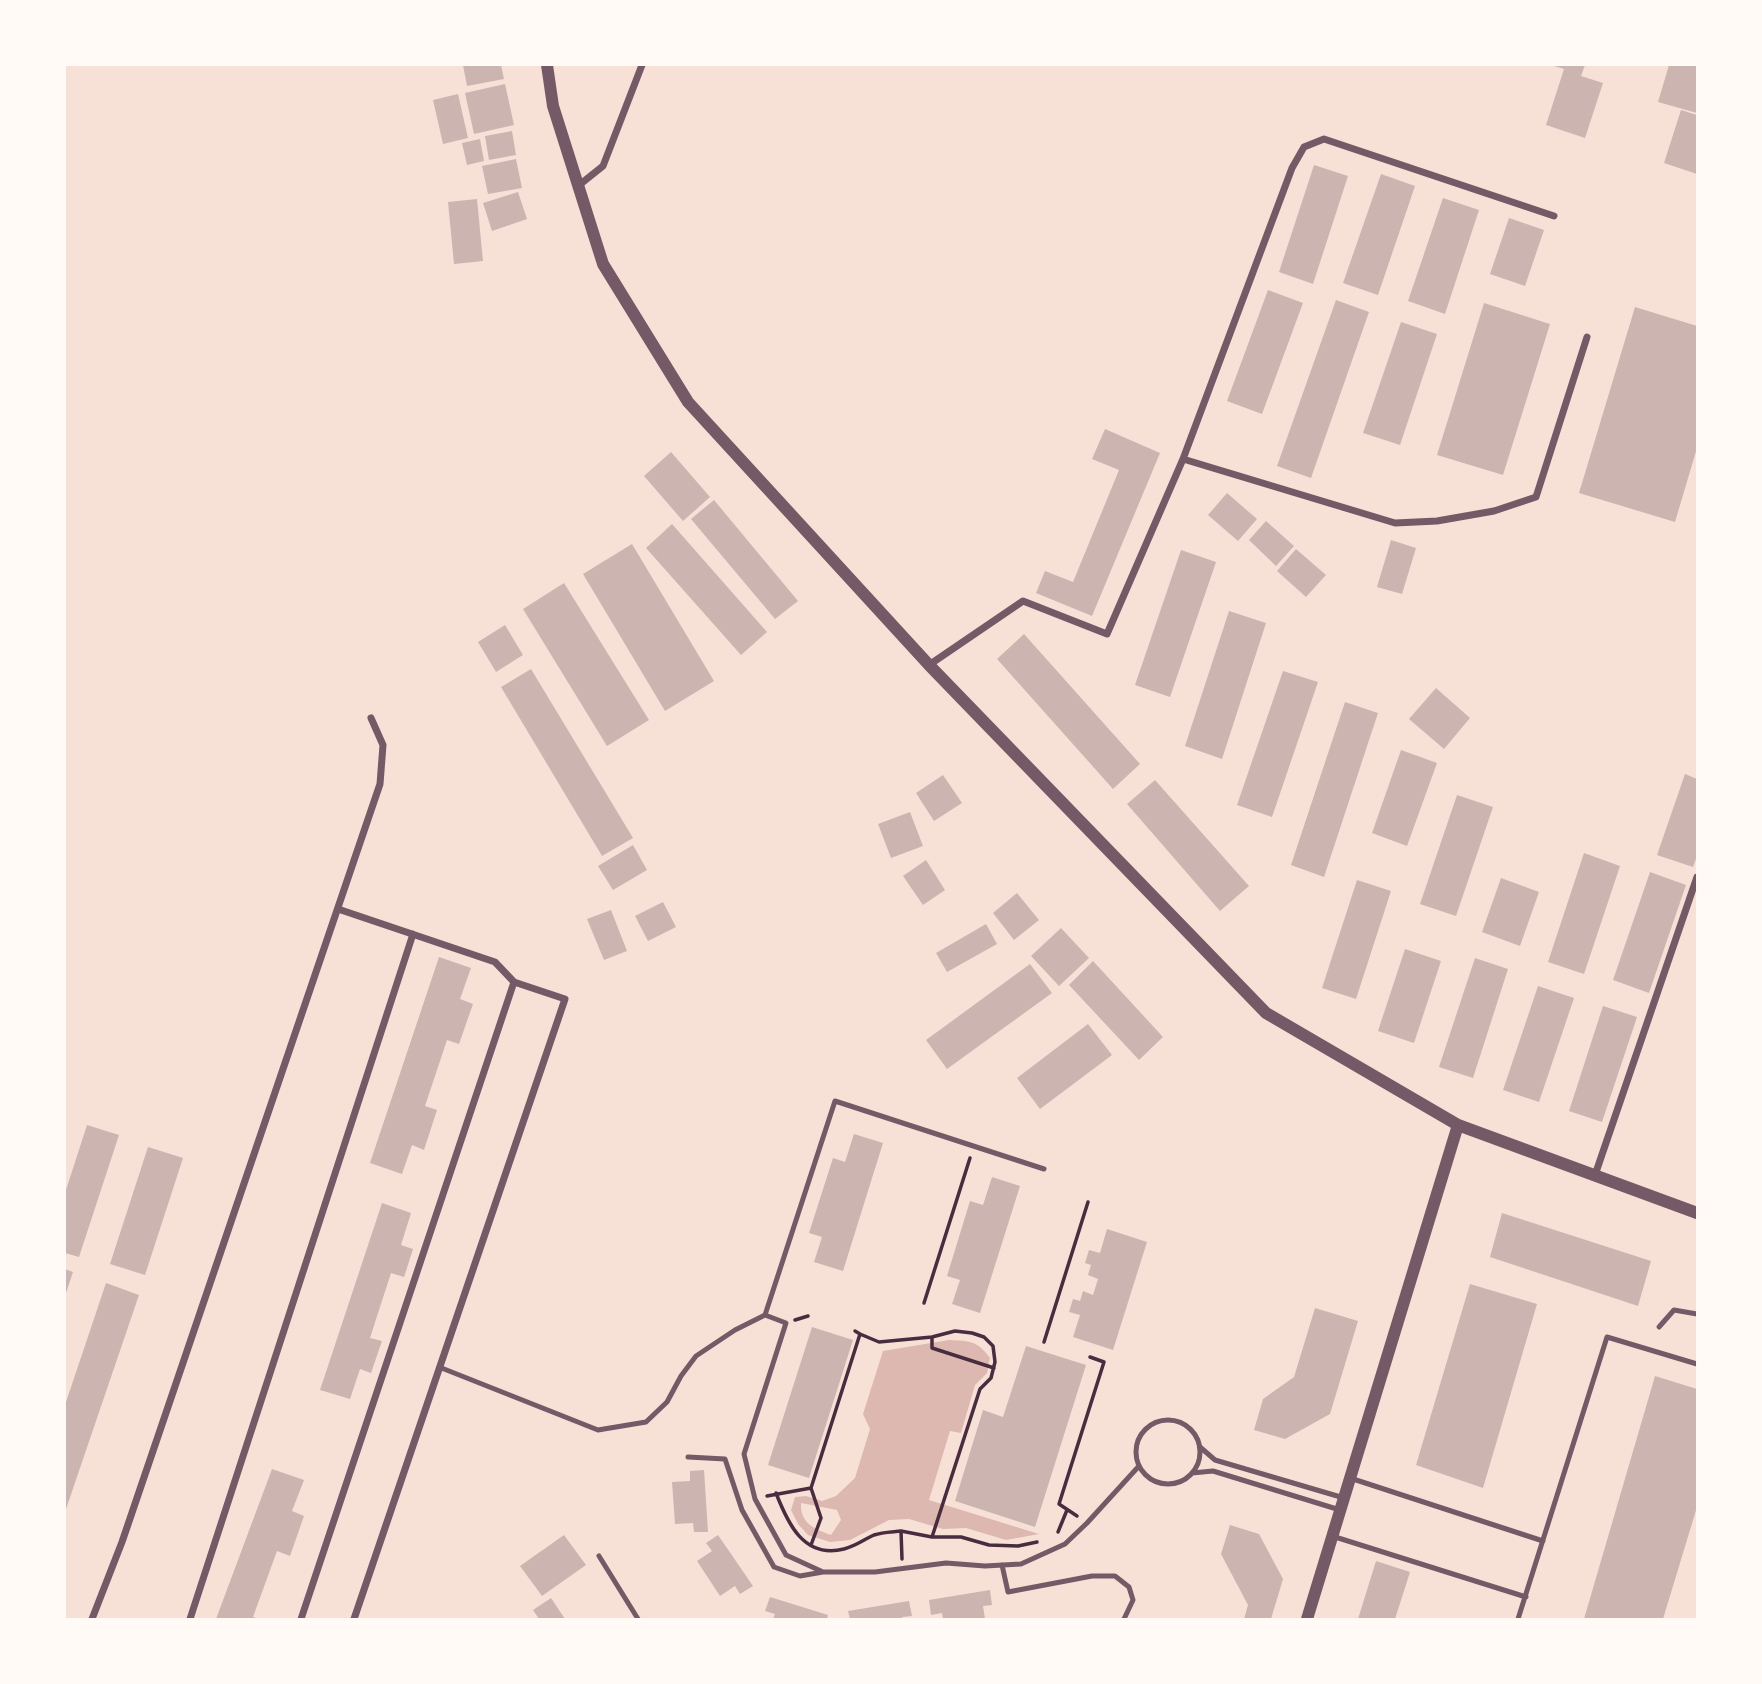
<!DOCTYPE html>
<style>
body{margin:0}
#map{position:relative;width:1762px;height:1684px;overflow:hidden;background:#f7e1d7;font-family:"Noto Sans",sans-serif}
canvas{display:block}
.frame{position:absolute;inset:0;border:66px solid #fffaf5;pointer-events:none}
</style>
<div id="map">
<canvas width="1762" height="1684"></canvas>
<div class="frame"></div>
</div>
<script>
const g = document.querySelector('canvas').getContext('2d');
g.lineJoin = 'round';
function paint(path, color) {
  g.fillStyle = color;
  g.fill(path, 'evenodd');
}
function stroke(path, color, width, dash) {
  g.strokeStyle = color;
  g.lineWidth = width;
  g.lineCap = dash ? 'butt' : 'round';
  g.setLineDash(dash || []);
  g.stroke(path);
}
paint(new Path2D(`
 M 949,1340 C 969,1341 977,1340 990,1358 L 987,1373 L 975,1385 L 961,1433 L 950,1431 L 929,1500 L 1039,1534 L 1006,1540 L 966,1528 L 943,1529 L 909,1519 L 889,1520 L 850,1540 L 830,1542 L 808,1535 L 798,1524 L 791,1510 L 795,1497 L 806,1496 L 822,1501 L 836,1496 L 855,1478 L 870,1429 L 863,1414 L 883,1351 ZM 801,1503 L 837,1510 L 841,1520 L 831,1535 C 815,1529 800,1524 801,1503 Z`), '#dcb8b0');
paint(new Path2D(`
 M 463,65 L 501,65 L 504,79 L 467,86 Z
 M 1551,65 L 1585,65 L 1581,76 L 1603,83 L 1585,138 L 1546,125 L 1564,69 Z
 M 1669,65 L 1697,65 L 1697,113 L 1658,102 Z
 M 505,84 L 514,125 L 474,134 L 465,93 Z
 M 458,94 L 468,138 L 443,144 L 433,100 Z
 M 1681,110 L 1697,115 L 1697,174 L 1664,163 Z
 M 512,131 L 516,155 L 489,160 L 485,136 Z
 M 480,139 L 484,161 L 467,165 L 462,143 Z
 M 516,159 L 522,188 L 488,194 L 482,166 Z
 M 1314,165 L 1348,176 L 1313,284 L 1279,272 Z
 M 1381,174 L 1415,186 L 1378,295 L 1343,283 Z
 M 518,192 L 527,219 L 492,231 L 483,203 Z
 M 1443,198 L 1479,210 L 1445,314 L 1408,301 Z
 M 477,199 L 483,261 L 454,264 L 448,202 Z
 M 1509,218 L 1544,230 L 1525,286 L 1490,274 Z
 M 1268,290 L 1303,303 L 1262,414 L 1227,401 Z
 M 1336,300 L 1369,312 L 1311,478 L 1277,466 Z
 M 1484,303 L 1550,324 L 1503,475 L 1437,455 Z
 M 1635,307 L 1697,326 L 1697,448 L 1675,522 L 1579,493 Z
 M 1401,322 L 1437,334 L 1400,445 L 1363,433 Z
 M 1105,429 L 1160,453 L 1092,616 L 1036,593 L 1045,571 L 1073,582 L 1119,470 L 1092,459 Z
 M 671,452 L 710,497 L 683,521 L 644,476 Z
 M 1227,493 L 1257,519 L 1238,541 L 1208,515 Z
 M 714,500 L 798,601 L 775,619 L 691,519 Z
 M 1266,521 L 1294,546 L 1276,566 L 1249,540 Z
 M 672,524 L 767,632 L 741,655 L 646,548 Z
 M 1391,540 L 1416,548 L 1402,594 L 1377,587 Z
 M 632,544 L 714,681 L 665,711 L 583,574 Z
 M 1296,549 L 1326,575 L 1306,597 L 1277,571 Z
 M 1181,550 L 1216,562 L 1170,697 L 1135,685 Z
 M 564,583 L 649,720 L 607,746 L 523,609 Z
 M 1229,611 L 1266,623 L 1222,759 L 1185,746 Z
 M 505,625 L 523,655 L 496,672 L 478,642 Z
 M 1024,634 L 1140,764 L 1113,789 L 997,659 Z
 M 531,669 L 633,838 L 602,856 L 501,687 Z
 M 1283,671 L 1318,682 L 1272,817 L 1237,805 Z
 M 1436,688 L 1470,718 L 1444,749 L 1409,719 Z
 M 1345,702 L 1378,713 L 1324,877 L 1291,865 Z
 M 1401,750 L 1437,763 L 1407,846 L 1372,833 Z
 M 1685,774 L 1697,779 L 1697,856 L 1693,867 L 1657,855 Z
 M 943,775 L 962,803 L 934,821 L 916,793 Z
 M 1155,780 L 1249,886 L 1220,911 L 1127,804 Z
 M 1457,795 L 1493,807 L 1456,916 L 1420,904 Z
 M 910,812 L 923,846 L 891,858 L 878,824 Z
 M 633,845 L 647,870 L 613,890 L 598,866 Z
 M 1584,853 L 1620,866 L 1584,974 L 1548,962 Z
 M 926,860 L 945,890 L 923,905 L 903,876 Z
 M 1650,872 L 1686,885 L 1649,993 L 1613,980 Z
 M 1501,878 L 1539,892 L 1520,946 L 1482,932 Z
 M 1357,880 L 1391,891 L 1356,999 L 1322,988 Z
 M 1017,893 L 1039,920 L 1014,940 L 993,913 Z
 M 663,902 L 676,927 L 648,941 L 635,916 Z
 M 611,910 L 627,951 L 604,960 L 587,919 Z
 M 986,924 L 997,944 L 947,972 L 936,953 Z
 M 1061,928 L 1089,958 L 1059,986 L 1031,956 Z
 M 1405,949 L 1441,961 L 1414,1043 L 1378,1031 Z
 M 439,957 L 471,968 L 460,999 L 473,1004 L 459,1044 L 447,1040 L 425,1106 L 437,1110 L 424,1150 L 412,1145 L 402,1174 L 370,1163 Z
 M 1475,958 L 1508,969 L 1473,1078 L 1439,1067 Z
 M 1093,961 L 1163,1037 L 1139,1060 L 1069,985 Z
 M 1030,964 L 1052,993 L 947,1069 L 926,1040 Z
 M 1538,986 L 1574,998 L 1539,1102 L 1503,1090 Z
 M 1603,1006 L 1637,1017 L 1602,1122 L 1569,1111 Z
 M 1088,1024 L 1112,1055 L 1040,1109 L 1017,1078 Z
 M 87,1125 L 119,1135 L 79,1257 L 65,1253 L 65,1193 Z
 M 854,1134 L 883,1143 L 843,1271 L 814,1262 L 822,1237 L 809,1233 L 833,1158 L 845,1162 Z
 M 148,1147 L 183,1158 L 145,1275 L 110,1264 Z
 M 992,1177 L 1020,1186 L 980,1313 L 952,1304 L 960,1280 L 947,1276 L 970,1201 L 983,1205 Z
 M 382,1203 L 411,1213 L 401,1245 L 413,1249 L 404,1277 L 391,1273 L 370,1338 L 382,1341 L 371,1373 L 360,1369 L 350,1399 L 320,1390 Z
 M 1502,1213 L 1651,1261 L 1638,1306 L 1490,1257 Z
 M 1107,1229 L 1147,1242 L 1113,1350 L 1073,1337 L 1080,1315 L 1069,1312 L 1073,1299 L 1080,1301 L 1083,1291 L 1093,1295 L 1098,1279 L 1088,1275 L 1091,1265 L 1085,1263 L 1089,1250 L 1100,1253 Z
 M 65,1269 L 73,1272 L 65,1296 Z
 M 106,1283 L 139,1295 L 65,1512 L 65,1405 Z
 M 1470,1284 L 1537,1304 L 1483,1488 L 1416,1465 Z
 M 1315,1308 L 1358,1321 L 1330,1414 L 1285,1439 L 1254,1430 L 1263,1399 L 1294,1377 Z
 M 812,1327 L 853,1340 L 809,1478 L 768,1465 Z
 M 1026,1346 L 1086,1365 L 1035,1527 L 955,1501 L 983,1410 L 1003,1417 Z
 M 1655,1376 L 1697,1389 L 1697,1507 L 1663,1619 L 1584,1619 Z
 M 272,1469 L 304,1480 L 292,1511 L 304,1516 L 290,1556 L 277,1551 L 253,1617 L 259,1619 L 216,1619 Z
 M 704,1470 L 708,1532 L 694,1532 L 693,1523 L 675,1524 L 672,1482 L 690,1481 L 690,1471 Z
 M 1230,1525 L 1259,1534 L 1283,1579 L 1271,1619 L 1244,1619 L 1248,1605 L 1221,1554 Z
 M 564,1535 L 586,1565 L 542,1596 L 520,1566 Z
 M 718,1535 L 753,1586 L 740,1594 L 735,1586 L 720,1596 L 697,1561 L 712,1551 L 706,1543 Z
 M 1376,1561 L 1410,1572 L 1395,1619 L 1358,1619 Z
 M 990,1590 L 992,1605 L 983,1606 L 985,1619 L 943,1619 L 942,1613 L 931,1615 L 929,1600 Z
 M 770,1597 L 828,1615 L 827,1619 L 773,1619 L 775,1614 L 765,1611 Z
 M 551,1598 L 565,1619 L 539,1619 L 533,1610 Z
 M 909,1601 L 912,1616 L 902,1617 L 903,1619 L 850,1619 L 848,1611 Z`), '#ccb4b1');
stroke(new Path2D(`
 M 924,1303 L 970,1158
 M 795,1320 L 808,1316
 M 860,1334 L 879,1342 L 932,1337 L 955,1331 L 972,1333 L 984,1337 L 993,1346 L 995,1362 L 991,1378 L 980,1389 L 932,1537
 M 932,1337 L 932,1348 L 994,1368
 M 1044,1342 L 1088,1202
 M 776,1493 C 788,1524 804,1559 844,1549 C 856,1546 863,1540 874,1535 C 882,1532 892,1532 901,1531 L 902,1559
 M 767,1496 L 811,1488 L 860,1334 L 855,1331
 M 1077,1516 L 1059,1504 L 1104,1362 L 1090,1357
 M 901,1531 L 932,1537 L 961,1537 L 989,1545 L 1018,1546 L 1037,1542
 M 1058,1532 L 1067,1510
 M 811,1545 L 821,1518 L 811,1488`), '#4a2c40', 3.5);
stroke(new Path2D(`
 M 1659,1327 L 1674,1310 L 1697,1314
 M 439,1367 L 598,1430 L 646,1422 L 667,1402 L 681,1376 L 696,1356 L 735,1330 L 765,1315
 M1136 1452a32 32 0 1 1 64 0a32 32 0 1 1-64 0Z
 M 1200,1447 L 1215,1460 L 1344,1498
 M 688,1457 L 725,1459 L 742,1510 L 774,1567 L 800,1576 L 823,1572 L 875,1572 L 946,1563 L 985,1566 L 1021,1564 L 1065,1544 L 1087,1523 L 1139,1466
 M 1192,1473 L 1213,1471 L 1340,1510
 M 1350,1478 L 1543,1541
 M 1332,1536 L 1526,1597
 M 599,1556 L 638,1619
 M 1002,1565 L 1008,1592 L 1092,1576 L 1115,1576 L 1129,1587 L 1133,1600 L 1124,1619
 M 823,1572 L 786,1555 L 755,1499 L 744,1454 L 786,1323 L 765,1315 L 835,1101 L 1044,1169
 M 1518,1619 L 1607,1337 L 1697,1364`), '#755966', 5);
stroke(new Path2D(`
 M 578,186 L 603,166 L 642,65
 M 1183,459 L 1292,168 L 1304,147 L 1324,139 L 1554,216
 M 929,665 L 1023,601 L 1107,634 L 1183,459 L 1395,523 L 1437,521 L 1494,511 L 1536,497 L 1587,337
 M 338,909 L 495,962 L 514,982 L 565,999 L 354,1619
 M 1595,1175 L 1697,877
 M 92,1619 L 122,1542 L 380,784 L 383,745 L 371,718
 M 190,1619 L 413,934
 M 301,1619 L 514,982`), '#755966', 7);
stroke(new Path2D(`
 M 547,65 L 553,106 L 603,264 L 688,402 L 929,665 L 1266,1013 L 1458,1125 L 1697,1213
 M 1307,1619 L 1458,1125`), '#755966', 12);
</script>
